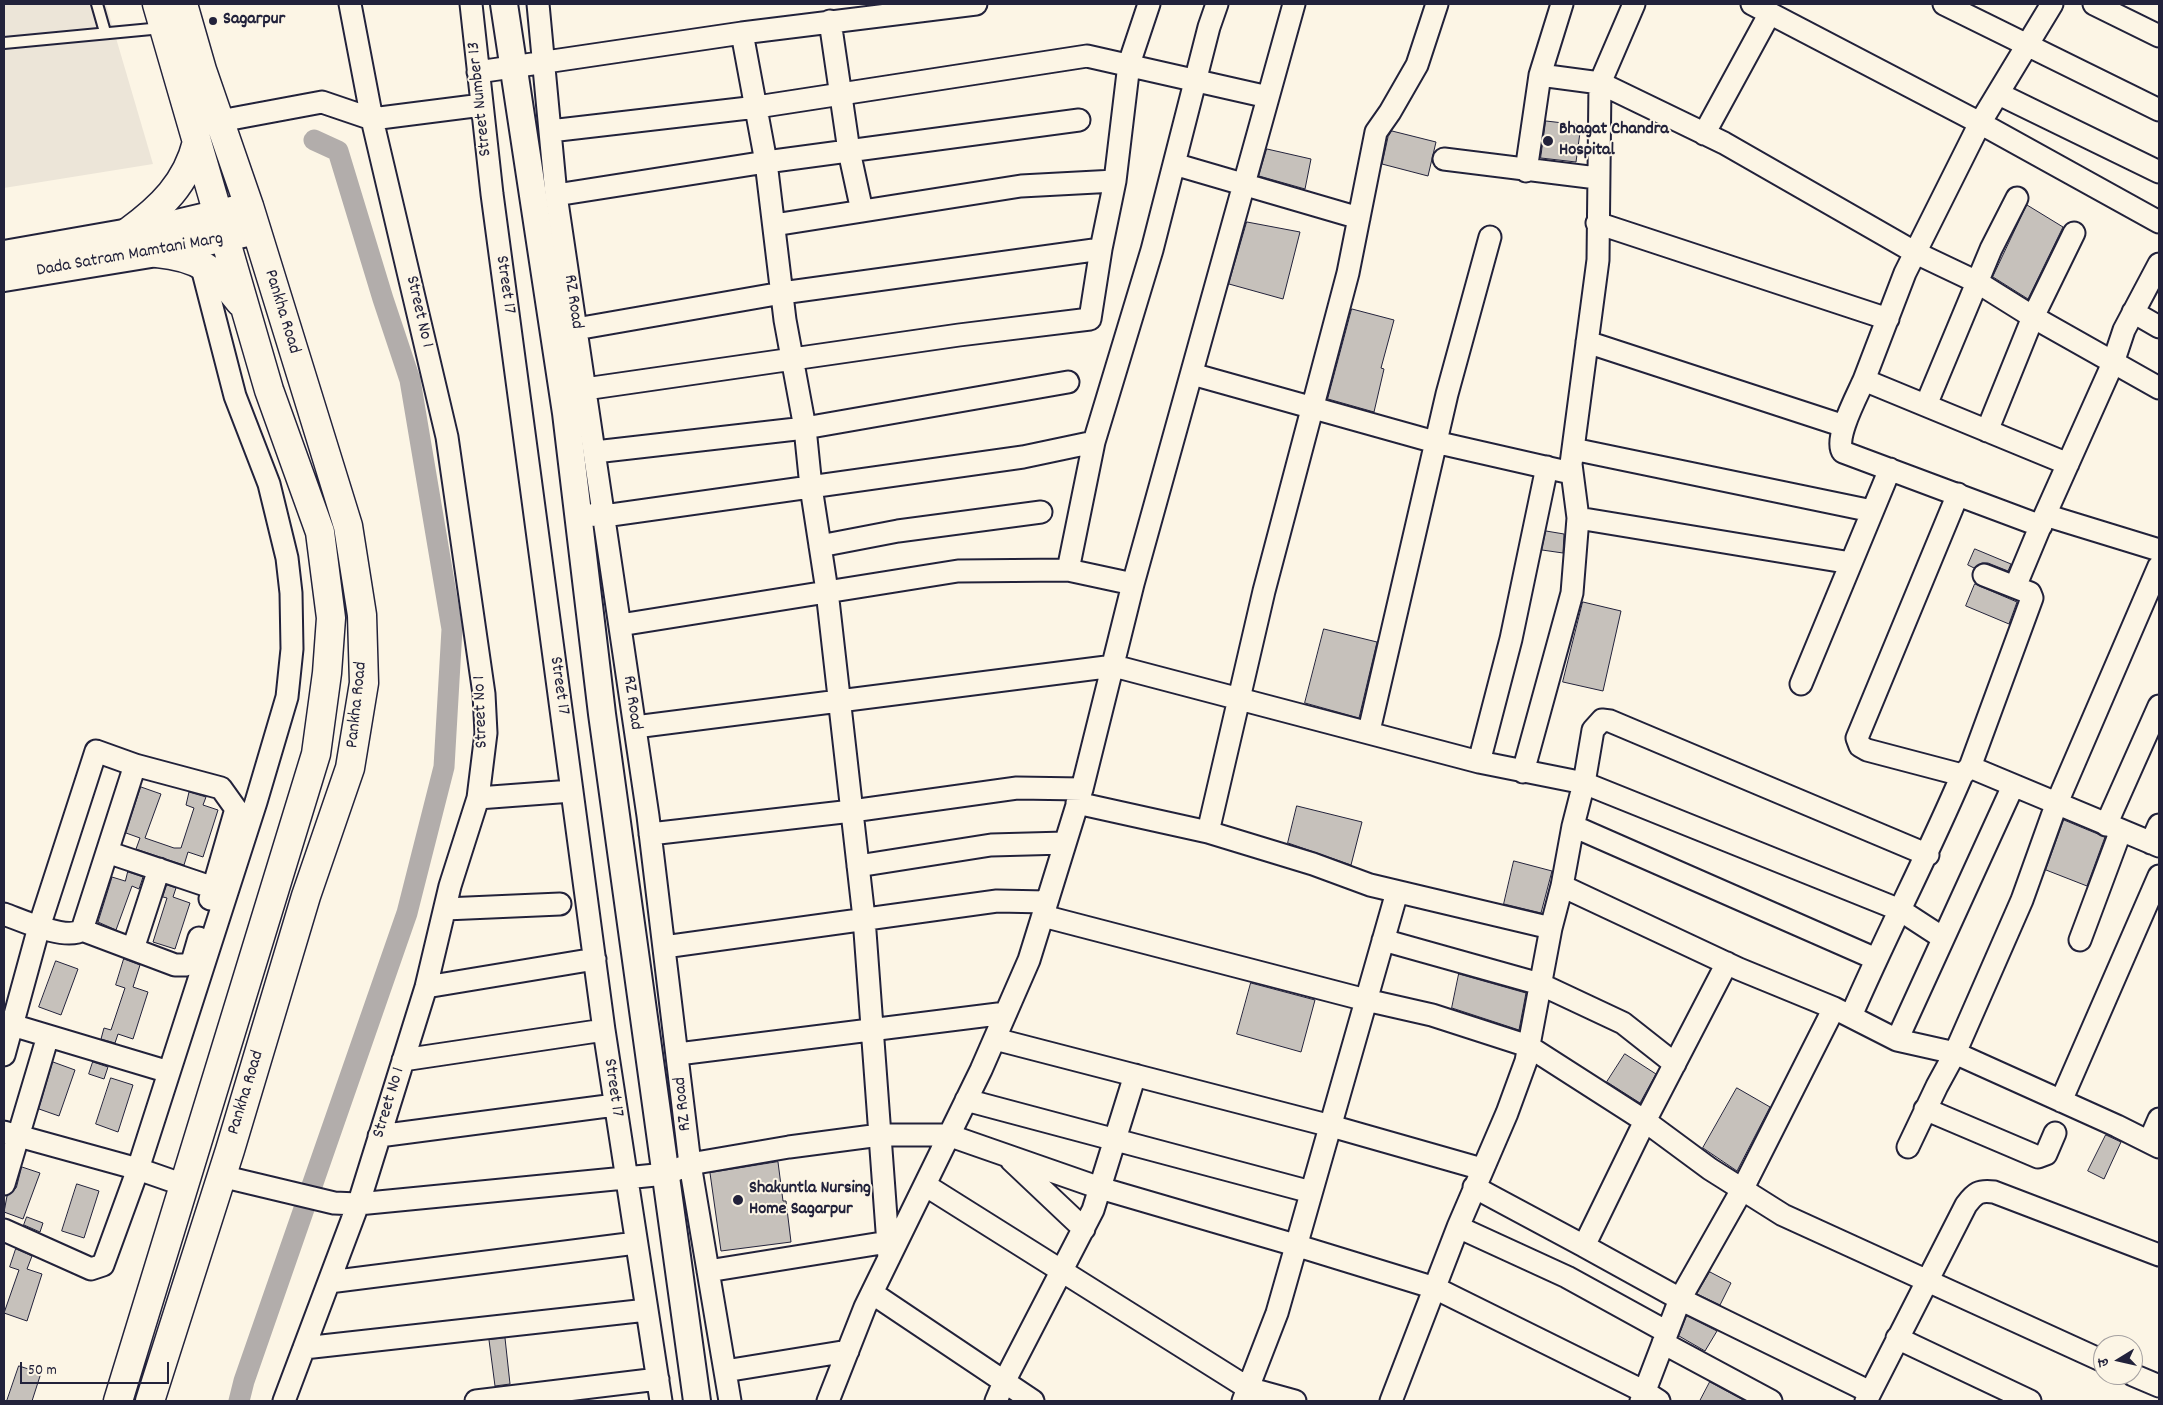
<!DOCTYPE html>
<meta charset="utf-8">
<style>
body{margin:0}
#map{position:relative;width:2163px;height:1405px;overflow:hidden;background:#fcf5e5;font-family:Dekko,"Playpen Sans Deva",sans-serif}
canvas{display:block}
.frame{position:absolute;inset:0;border:5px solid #22223b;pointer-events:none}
.north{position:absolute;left:2093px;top:1335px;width:50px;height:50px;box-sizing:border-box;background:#fcf5e5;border:1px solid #a5a1a1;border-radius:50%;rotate:261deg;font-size:14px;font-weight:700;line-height:20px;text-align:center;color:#22223b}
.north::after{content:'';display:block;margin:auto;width:18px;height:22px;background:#22223b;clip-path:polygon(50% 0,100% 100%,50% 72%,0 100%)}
.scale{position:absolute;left:20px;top:1362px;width:149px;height:22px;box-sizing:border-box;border:2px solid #22223b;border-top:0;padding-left:6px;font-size:15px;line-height:18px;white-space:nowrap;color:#22223b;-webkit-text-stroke:4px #fcf5e5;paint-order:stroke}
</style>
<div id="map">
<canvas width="2163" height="1405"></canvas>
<div class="frame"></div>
<div class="north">उ</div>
<div class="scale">50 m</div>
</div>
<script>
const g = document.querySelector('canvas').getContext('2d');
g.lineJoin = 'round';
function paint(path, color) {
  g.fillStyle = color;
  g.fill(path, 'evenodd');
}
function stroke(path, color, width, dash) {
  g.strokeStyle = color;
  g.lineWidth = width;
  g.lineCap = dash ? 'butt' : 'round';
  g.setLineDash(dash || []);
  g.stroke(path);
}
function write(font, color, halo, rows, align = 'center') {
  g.font = font + ' Dekko,sans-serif';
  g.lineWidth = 4;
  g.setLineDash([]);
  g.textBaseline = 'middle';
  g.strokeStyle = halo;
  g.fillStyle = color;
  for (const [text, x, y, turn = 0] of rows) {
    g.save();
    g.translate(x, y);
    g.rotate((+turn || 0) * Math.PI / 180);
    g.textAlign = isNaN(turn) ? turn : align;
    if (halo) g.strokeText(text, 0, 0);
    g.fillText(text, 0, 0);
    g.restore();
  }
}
paint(new Path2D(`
 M 4,4 L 106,4 L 153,164 L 4,188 Z`), '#ece5d8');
stroke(new Path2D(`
 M 239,1401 L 244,1381 L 407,913 L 444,767 L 452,629 L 410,380 L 383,299 L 338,151 L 314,140`), '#b2adab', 21);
const building = new Path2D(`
 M 1546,121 L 1581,125 L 1576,162 L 1541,158 Z
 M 1392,131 L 1436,142 L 1428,176 L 1382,164 L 1388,137 Z
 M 1267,149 L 1311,159 L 1305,189 L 1259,176 Z
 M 2027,205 L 2063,227 L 2028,299 L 1993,277 Z
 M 1247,222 L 1300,232 L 1283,299 L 1229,284 Z
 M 1352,309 L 1394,320 L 1381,368 L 1384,369 L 1374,412 L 1328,399 Z
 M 1546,531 L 1564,534 L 1563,553 L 1542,550 Z
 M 1975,549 L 2011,564 L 2008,571 L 1988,563 L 1982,563 L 1974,568 L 1968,565 Z
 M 1975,584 L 2017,602 L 2009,624 L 1966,606 Z
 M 1583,602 L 1621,611 L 1603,691 L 1563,682 Z
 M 1324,629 L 1377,642 L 1359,718 L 1305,703 Z
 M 141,787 L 161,794 L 145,838 L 174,848 L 181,848 L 194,808 L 186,805 L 189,792 L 206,797 L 203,805 L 218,810 L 203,857 L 188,852 L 184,865 L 136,849 L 140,838 L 126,833 Z
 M 1297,806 L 1362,822 L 1351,865 L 1288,843 Z
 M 2064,820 L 2105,837 L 2087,886 L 2046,870 Z
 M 1514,861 L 1552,871 L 1541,913 L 1504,904 Z
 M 128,872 L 143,877 L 139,889 L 132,886 L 116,930 L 98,922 L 112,877 L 125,881 Z
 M 167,885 L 176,888 L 173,897 L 190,903 L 175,949 L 153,942 L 167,898 L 163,897 Z
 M 124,959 L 140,965 L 133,987 L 148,992 L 133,1039 L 118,1034 L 115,1043 L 101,1039 L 104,1028 L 111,1030 L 125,988 L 116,985 Z
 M 56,961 L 78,969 L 61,1015 L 39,1007 Z
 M 1459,974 L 1526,993 L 1519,1030 L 1452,1008 Z
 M 1251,983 L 1315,1000 L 1301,1052 L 1237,1034 Z
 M 1625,1054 L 1656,1074 L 1640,1103 L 1607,1082 Z
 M 53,1062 L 75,1070 L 59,1116 L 39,1109 Z
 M 93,1062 L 108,1067 L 104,1079 L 89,1074 Z
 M 111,1078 L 133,1085 L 118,1132 L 96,1124 Z
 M 1737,1088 L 1770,1107 L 1737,1171 L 1703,1148 Z
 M 2106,1135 L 2121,1142 L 2104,1179 L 2088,1171 Z
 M 778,1162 L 783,1201 L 786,1201 L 791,1242 L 721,1251 L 710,1173 Z
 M 22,1167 L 40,1173 L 23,1219 L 4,1212 L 7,1196 L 16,1188 Z
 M 77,1184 L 99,1191 L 84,1238 L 62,1231 Z
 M 27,1217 L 43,1223 L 40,1232 L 24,1225 Z
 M 16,1249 L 32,1256 L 27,1269 L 42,1274 L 27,1321 L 4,1313 L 19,1270 L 10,1267 Z
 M 1710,1272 L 1731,1283 L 1720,1305 L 1697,1294 Z
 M 1687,1316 L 1717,1331 L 1705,1351 L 1679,1336 Z
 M 505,1338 L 510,1384 L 495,1386 L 489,1340 Z
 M 19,1366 L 41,1373 L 32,1401 L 7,1401 Z
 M 1710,1382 L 1745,1401 L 1700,1401 Z`);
paint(building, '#c6c1bb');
stroke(building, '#22223b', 1);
const service = new Path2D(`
 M 97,4 L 105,32
 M 4,43 L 162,28`);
const minor = new Path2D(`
 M 471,4 L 492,194 L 604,1030 L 661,1401
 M 538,4 L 556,195 L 648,816 L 690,1164 L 730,1401
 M 1437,4 L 1417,65 L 1390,112 L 1376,132 L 1348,273 L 1264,591 L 1208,832 L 1313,864 L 1370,885 L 1551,928
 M 1752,4 L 1980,123 L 1905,273 L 1864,380 L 2068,464
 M 1944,4 L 2159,110
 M 2052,4 L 1980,123 L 2159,222
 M 2094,4 L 2159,36
 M 830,21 L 849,151 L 862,211
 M 478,72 L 742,33
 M 1540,75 L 1600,83 L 1724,143 L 1916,253 L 1977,282 L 2033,317 L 2074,233
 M 1999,94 L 2159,172
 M 220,121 L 322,102 L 372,119 L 482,105
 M 550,131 L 757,107 L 1087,56 L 1268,97
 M 1704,134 L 1770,13
 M 1444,159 L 1597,178
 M 1174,164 L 1359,218
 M 1526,171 L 1540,75 L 1562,4
 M 556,195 L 766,162 L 1079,120
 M 1597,223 L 1888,319
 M 774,225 L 1021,186 L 1115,181
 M 2133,312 L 2159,327
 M 576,329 L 782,293 L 1101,249
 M 1587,342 L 1844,426
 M 1192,374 L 1435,442 L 1571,473
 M 1864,380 C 1858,394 1833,440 1843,452 L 2041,526
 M 585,389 L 959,335 L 1090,319 L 1101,249 L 1115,181 L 1129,64 L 1149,4
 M 1926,405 L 1991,249 L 2017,198
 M 1987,431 L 2033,317 L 2159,388
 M 1573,449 L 1872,511
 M 595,452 L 805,428 L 1068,382
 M 1958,494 L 1857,738 L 1860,746 L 1867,750 L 1962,775
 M 590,515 L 604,516 L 1023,457 L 1094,442
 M 2045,515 L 2113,363 L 2124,330 L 2159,264
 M 1578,518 L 1851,563
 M 820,546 L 898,531 L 1041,512
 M 2159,566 L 2056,805 L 2022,900 L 1955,1053 L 2117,1126 L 2159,1147
 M 1068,570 L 1094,442 L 1152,250 L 1209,27 L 1217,4
 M 2015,587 L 2045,515 L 2159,550
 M 620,625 L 958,571 L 1068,570 L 1133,584
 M 1801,684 L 1890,469
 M 635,727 L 1114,666 L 1479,762 L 1584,783 L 1573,826 L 1562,886 L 1551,928 L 1526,1061 L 1507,1113 L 1458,1227 L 1391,1401
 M 1369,731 L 1447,394 L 1490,237
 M 1479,762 L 1511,639 L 1547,467
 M 1970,767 L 2032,598 L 2030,593 L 1984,575
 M 1523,772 L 1572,593 L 1578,518 L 1571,464 L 1598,260 L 1600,83 L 1634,4
 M 478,798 L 572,791
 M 1077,803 L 1208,832
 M 2106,825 L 2159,706
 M 1573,826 L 1876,959
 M 650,834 L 852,811 L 1017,788 L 1082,789
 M 2151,843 L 2159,825
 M 107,852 L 214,888
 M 1928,855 L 1610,721 L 1602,720 L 1593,730 L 1584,783 L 1900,910 L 1943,938
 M 858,866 L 991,845 L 1065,843
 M 1562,886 L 1739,969 L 1834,1008 L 1897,1040 L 1955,1053 L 1937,1086 L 1908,1147
 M 445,909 L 560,904
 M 4,914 C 21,920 66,941 82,930 L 135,765
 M 1043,916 L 1366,1000 L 1432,1015 L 1528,1046 L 1645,1121 L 1710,1169 L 1783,1215 L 2103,1361
 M 82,930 L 175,965 L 185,965 L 192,962 L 199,938
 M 1383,940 L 1540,984 L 1623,1023 L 1675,1064
 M 2080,940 L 2121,830
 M 664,947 L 997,901 L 1047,902
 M 133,949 L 159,869
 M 426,987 L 595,959
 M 1834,1008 L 1743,1188 L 1680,1299 L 1870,1392
 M 1851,1016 C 1886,935 1927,857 1962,775 L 1970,767 L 2159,846
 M 12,1025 L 169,1072
 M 995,1039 L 1331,1126 L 1482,1169
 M 1897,1040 L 2013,786
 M 678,1054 L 1006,1013
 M 4,1055 L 39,927 L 96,751 L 135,765 L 221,788 L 236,809 L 210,899
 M 403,1060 L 604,1030
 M 966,1100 L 1311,1192
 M 2061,1101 L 2159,876
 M 1925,1109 L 2038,1157 L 2046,1154 L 2055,1133
 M 4,1132 L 138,1169 L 184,1185
 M 379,1136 L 615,1105
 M 2149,1142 L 2159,1119
 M 1011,1160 L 1084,1229
 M 221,1176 L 334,1203 L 358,1204 L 666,1174 L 690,1164 L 789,1147 L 880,1135 L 948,1135 L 1100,1188 L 1295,1245 L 1435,1288 L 1645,1392 L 1659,1401
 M 4,1184 L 48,1036
 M 925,1185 L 1248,1388 L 1295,1401
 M 1474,1187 L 1584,1246
 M 1458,1227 L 1567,1277 L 1667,1332
 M 4,1230 L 91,1269 L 103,1265 L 138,1169 L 256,802 L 287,697 L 292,649 L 291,593 L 287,558 L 269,484 L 235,396 L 201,264
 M 889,1258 L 864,918 L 827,591 L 811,487 L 805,428 L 785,320 L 766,162 L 742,33 L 976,4
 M 708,1271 L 888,1242
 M 329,1282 L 636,1243
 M 872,1293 L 1033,1401
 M 1897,1338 L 2030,1401
 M 1663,1343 L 1771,1401
 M 304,1348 L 647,1310
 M 725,1371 L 848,1351
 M 2133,1375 L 2159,1386
 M 284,1401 L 360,1199 L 426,987 L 450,886 L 478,798 L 486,733 L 484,694 L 447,437 L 372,119 L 350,4
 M 476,1401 L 658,1379
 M 828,1401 L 865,1307 L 981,1070 L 1029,960 L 1082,789 L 1133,584 L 1294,4
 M 996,1401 L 1004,1382 L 1093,1210 L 1135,1075
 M 1243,1401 L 1277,1313 L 1397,892
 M 1641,1401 L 1680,1299 L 1584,1246 L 1645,1121 L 1727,963
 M 1866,1401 L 1966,1205 C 1975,1193 1979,1190 1994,1192 L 2159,1255`);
const tertiary = new Path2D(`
 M 504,4 L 566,413 L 602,714 L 697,1401
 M 4,254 L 169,225 L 249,206
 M 4,278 L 157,253 L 256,231`);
const primary = new Path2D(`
 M 128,232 C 161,208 187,183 197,142
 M 157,253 C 199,257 215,270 240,302
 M 118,1401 L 316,754 L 327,673 L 331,618 L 320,532 L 269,390 L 157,4
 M 150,1401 L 230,1150 L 306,896 L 350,768 L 364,683 L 362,615 L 348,526 L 249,206 L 202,70 L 183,4`);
stroke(service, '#22223b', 14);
stroke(minor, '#22223b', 25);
stroke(tertiary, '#22223b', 30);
stroke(primary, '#22223b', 31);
stroke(service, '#fcf5e5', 10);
stroke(minor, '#fcf5e5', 21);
stroke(tertiary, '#fcf5e5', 26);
stroke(primary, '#fcf5e5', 28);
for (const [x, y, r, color] of [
 [213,21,5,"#22223b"],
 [1548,141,6,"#22223b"],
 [738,1200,6,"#22223b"]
]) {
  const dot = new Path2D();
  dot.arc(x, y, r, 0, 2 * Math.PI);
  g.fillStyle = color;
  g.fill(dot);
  stroke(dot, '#fcf5e5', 2);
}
write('bold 18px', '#22223b', '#fcf5e5', [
 ["Sagarpur",223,21],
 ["Bhagat Chandra",1559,131],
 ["Hospital",1559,152],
 ["Shakuntla Nursing",749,1190],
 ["Home Sagarpur",749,1211]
], 'left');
write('18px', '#22223b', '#fcf5e5', [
 ["Street Number 13",481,99,-96],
 ["Dada Satram Mamtani Marg",130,256,-10],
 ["Street 17",504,285,82],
 ["RZ Road",572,302,82],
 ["Pankha Road",281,312,73],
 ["Street No 1",418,312,77],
 ["Street 17",558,686,82],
 ["RZ Road",631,703,82],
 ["Pankha Road",358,705,-84],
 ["Street No 1",482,712,-92],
 ["Street 17",612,1088,82],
 ["Pankha Road",247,1093,-73],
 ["Street No 1",390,1103,-73],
 ["RZ Road",684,1104,-96]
]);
</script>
